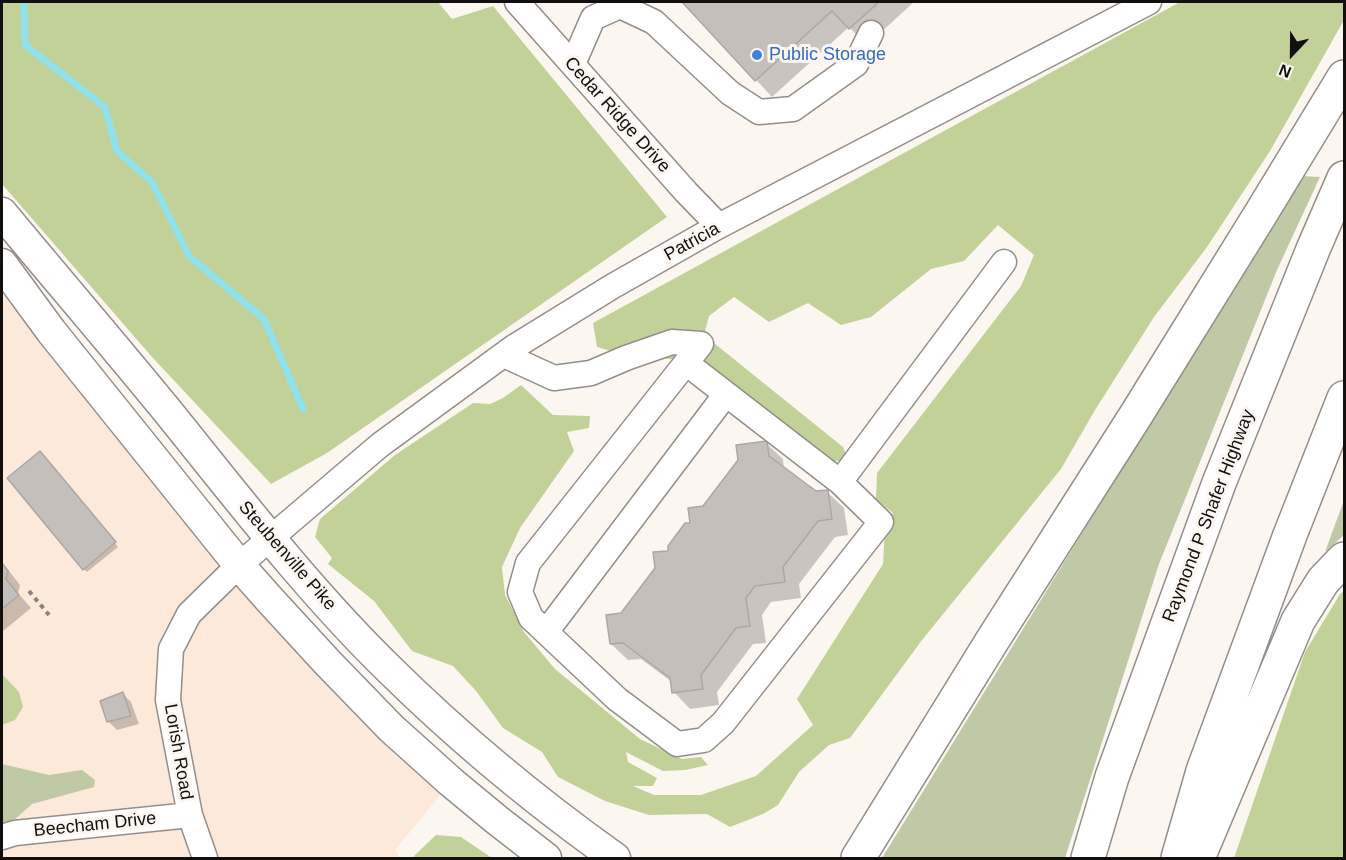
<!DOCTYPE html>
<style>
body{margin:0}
#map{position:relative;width:1346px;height:860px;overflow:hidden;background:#fcf6f1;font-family:Helvetica,sans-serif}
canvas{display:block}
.frame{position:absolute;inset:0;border:3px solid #12100e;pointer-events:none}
.north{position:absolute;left:1262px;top:24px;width:60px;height:60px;-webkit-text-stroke:4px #fcf6f1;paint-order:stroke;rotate:202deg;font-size:16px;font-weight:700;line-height:24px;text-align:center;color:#12100e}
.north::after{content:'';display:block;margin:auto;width:21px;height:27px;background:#12100e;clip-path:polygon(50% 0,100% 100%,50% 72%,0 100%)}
</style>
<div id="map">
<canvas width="1346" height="860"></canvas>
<div class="frame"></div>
<div class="north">N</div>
</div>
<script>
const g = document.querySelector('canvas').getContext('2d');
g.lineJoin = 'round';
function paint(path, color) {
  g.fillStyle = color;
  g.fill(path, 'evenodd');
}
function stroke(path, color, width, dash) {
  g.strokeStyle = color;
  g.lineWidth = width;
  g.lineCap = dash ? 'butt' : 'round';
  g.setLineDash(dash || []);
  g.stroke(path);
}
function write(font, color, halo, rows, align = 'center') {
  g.font = font + ' Helvetica,sans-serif';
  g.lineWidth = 6;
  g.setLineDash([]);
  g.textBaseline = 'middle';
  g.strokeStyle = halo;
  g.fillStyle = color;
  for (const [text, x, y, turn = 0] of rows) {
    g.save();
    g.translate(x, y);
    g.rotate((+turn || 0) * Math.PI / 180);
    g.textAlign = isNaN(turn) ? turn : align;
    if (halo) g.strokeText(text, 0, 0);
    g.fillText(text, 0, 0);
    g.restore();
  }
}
paint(new Path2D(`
 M 2,264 L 51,331 L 451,782 L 396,849 L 399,858 L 2,858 Z`), '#fde9da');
paint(new Path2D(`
 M 1302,176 L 1320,177 L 1277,270 L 1159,564 L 1065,858 L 882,858 Z
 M 1344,500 L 1344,535 L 1325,552 Z
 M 2,764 L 49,775 L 82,770 L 95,780 L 94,787 L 32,804 L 14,820 L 2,824 Z`), '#c0c9a6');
paint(new Path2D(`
 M 2,2 L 438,2 L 452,19 L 493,6 L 667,217 L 327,453 L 271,484 L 152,357 L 2,184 Z
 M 1180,2 L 1344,2 L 1344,20 L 1270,151 L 1207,247 L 1154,317 L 1095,410 L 1061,469 L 922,640 L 850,738 L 829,745 L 799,772 L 778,805 L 763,814 L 730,827 L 707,814 L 649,815 L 605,801 L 558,777 L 542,752 L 503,728 L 476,691 L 453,666 L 412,651 L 374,601 L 328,564 L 332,558 L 315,537 L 320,519 L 395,455 L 473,403 L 490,404 L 503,398 L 521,385 L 553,415 L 590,416 L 589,428 L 567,432 L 574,451 L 520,528 L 502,567 L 505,595 L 524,632 L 555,669 L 640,739 L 682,759 L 701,757 L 708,765 L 685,770 L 663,771 L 626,752 L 628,762 L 657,778 L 653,786 L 633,786 L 654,795 L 701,795 L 756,776 L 813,725 L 797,699 L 883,564 L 885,529 L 893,513 L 876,499 L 877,473 L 1021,286 L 1034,255 L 998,225 L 964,261 L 931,269 L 871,317 L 841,325 L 808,303 L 769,322 L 734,297 L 709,316 L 704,335 L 843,447 L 848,459 L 832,462 L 677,360 L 611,351 L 597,347 L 593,323 Z
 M 1344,591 L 1344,858 L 1234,858 L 1305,652 L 1340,594 Z
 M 2,674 L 19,692 L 23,707 L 15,720 L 2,725 Z
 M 436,835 L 461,837 L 492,858 L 414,858 L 414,856 Z`), '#c2d197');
paint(new Path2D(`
 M 684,2 L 914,2 L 867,45 L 849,27 L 772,97 Z
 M 766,443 L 783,459 L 784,470 L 815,493 L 827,492 L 844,508 L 848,535 L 835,537 L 799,584 L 801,598 L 771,602 L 762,615 L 766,643 L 753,644 L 717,692 L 719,705 L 690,709 L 674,692 L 672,682 L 641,659 L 628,660 L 611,644 L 622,615 L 704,508 Z
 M 44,457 L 118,547 L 87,572 L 84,569 Z
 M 2,562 L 20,585 L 18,593 L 31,608 L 2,632 Z
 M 123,694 L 131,702 L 139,724 L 117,730 L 108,721 Z`), '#0003');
stroke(new Path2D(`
 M 24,2 L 25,45 L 105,107 L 117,151 L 152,182 L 189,256 L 264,319 L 303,409`), '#90e1ea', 7);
const building = new Path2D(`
 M 682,2 L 879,2 L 849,29 L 832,11 L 755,81 Z
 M 767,441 L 769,456 L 816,491 L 828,490 L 832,519 L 818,521 L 783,567 L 785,582 L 755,586 L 746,598 L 750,626 L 736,628 L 701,675 L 703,689 L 672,693 L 670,678 L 623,643 L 610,644 L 606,615 L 621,613 L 655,568 L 653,552 L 668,551 L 668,546 L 685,523 L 690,523 L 688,508 L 703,506 L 738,460 L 736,445 Z
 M 40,451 L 116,542 L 83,570 L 7,478 Z
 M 2,563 L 8,571 L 6,579 L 19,595 L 2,609 Z
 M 123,692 L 131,716 L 107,722 L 100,701 Z`);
paint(building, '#c4bfba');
stroke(building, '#ada7a3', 1.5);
const minor = new Path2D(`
 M 517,2 L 686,192 L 719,226
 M 573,64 L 593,18 L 620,6 L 654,22 L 730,93 L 759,112 L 793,109 L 856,64 L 871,33
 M 504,355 L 554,378 L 591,373 L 626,358 L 672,342 L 701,344 L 528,563 L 520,592 L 531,618 L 617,699 L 677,744 L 704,740 L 723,723 L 881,522 L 840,482 L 1004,262
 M 686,363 L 840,482
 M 546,632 L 726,394
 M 2,837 L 15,833 L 190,815
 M 205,858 L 190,815 L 168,700 L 171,649 L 189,614 L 239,565 L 380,445 L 514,347 L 613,286 L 717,227 L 1149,2`);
const major = new Path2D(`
 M 2,213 C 56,278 111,342 165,408 C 237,497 307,589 389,669 C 459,738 535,801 615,858
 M 2,264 L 51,331 L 239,565 L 270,600 L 327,662 L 391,728 L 451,782 L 497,820 L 546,858`);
const highway = new Path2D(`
 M 858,858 L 992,641 L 1136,415 L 1260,215 L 1344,77
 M 1088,858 L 1112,777 L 1219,483 L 1314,247 L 1344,178
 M 1178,858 L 1203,771 L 1290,535 L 1344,398
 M 1198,858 L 1298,621 L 1323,581 L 1344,559`);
stroke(minor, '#938e8a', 27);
stroke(major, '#938e8a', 33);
stroke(highway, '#938e8a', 36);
stroke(new Path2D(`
 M 29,591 L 49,615`), '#86827f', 4, [4.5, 4.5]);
stroke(minor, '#fff', 24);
stroke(major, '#fff', 30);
stroke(highway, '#fff', 33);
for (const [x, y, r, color] of [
 [757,55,6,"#3f7fe0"]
]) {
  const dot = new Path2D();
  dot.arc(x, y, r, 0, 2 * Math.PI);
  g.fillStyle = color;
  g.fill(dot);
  stroke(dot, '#fcf6f1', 2);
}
write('18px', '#366cbe', '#fcf6f1', [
 ["Public Storage",769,55]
], 'left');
write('18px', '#12100e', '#fcf6f1', [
 ["Cedar Ridge Drive",617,115,48],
 ["Patricia",692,242,-29],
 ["Raymond P Shafer Highway",1209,516,-69],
 ["Steubenville Pike",287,556,49],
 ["Lorish Road",178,752,80],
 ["Beecham Drive",95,825,-6]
]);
</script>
